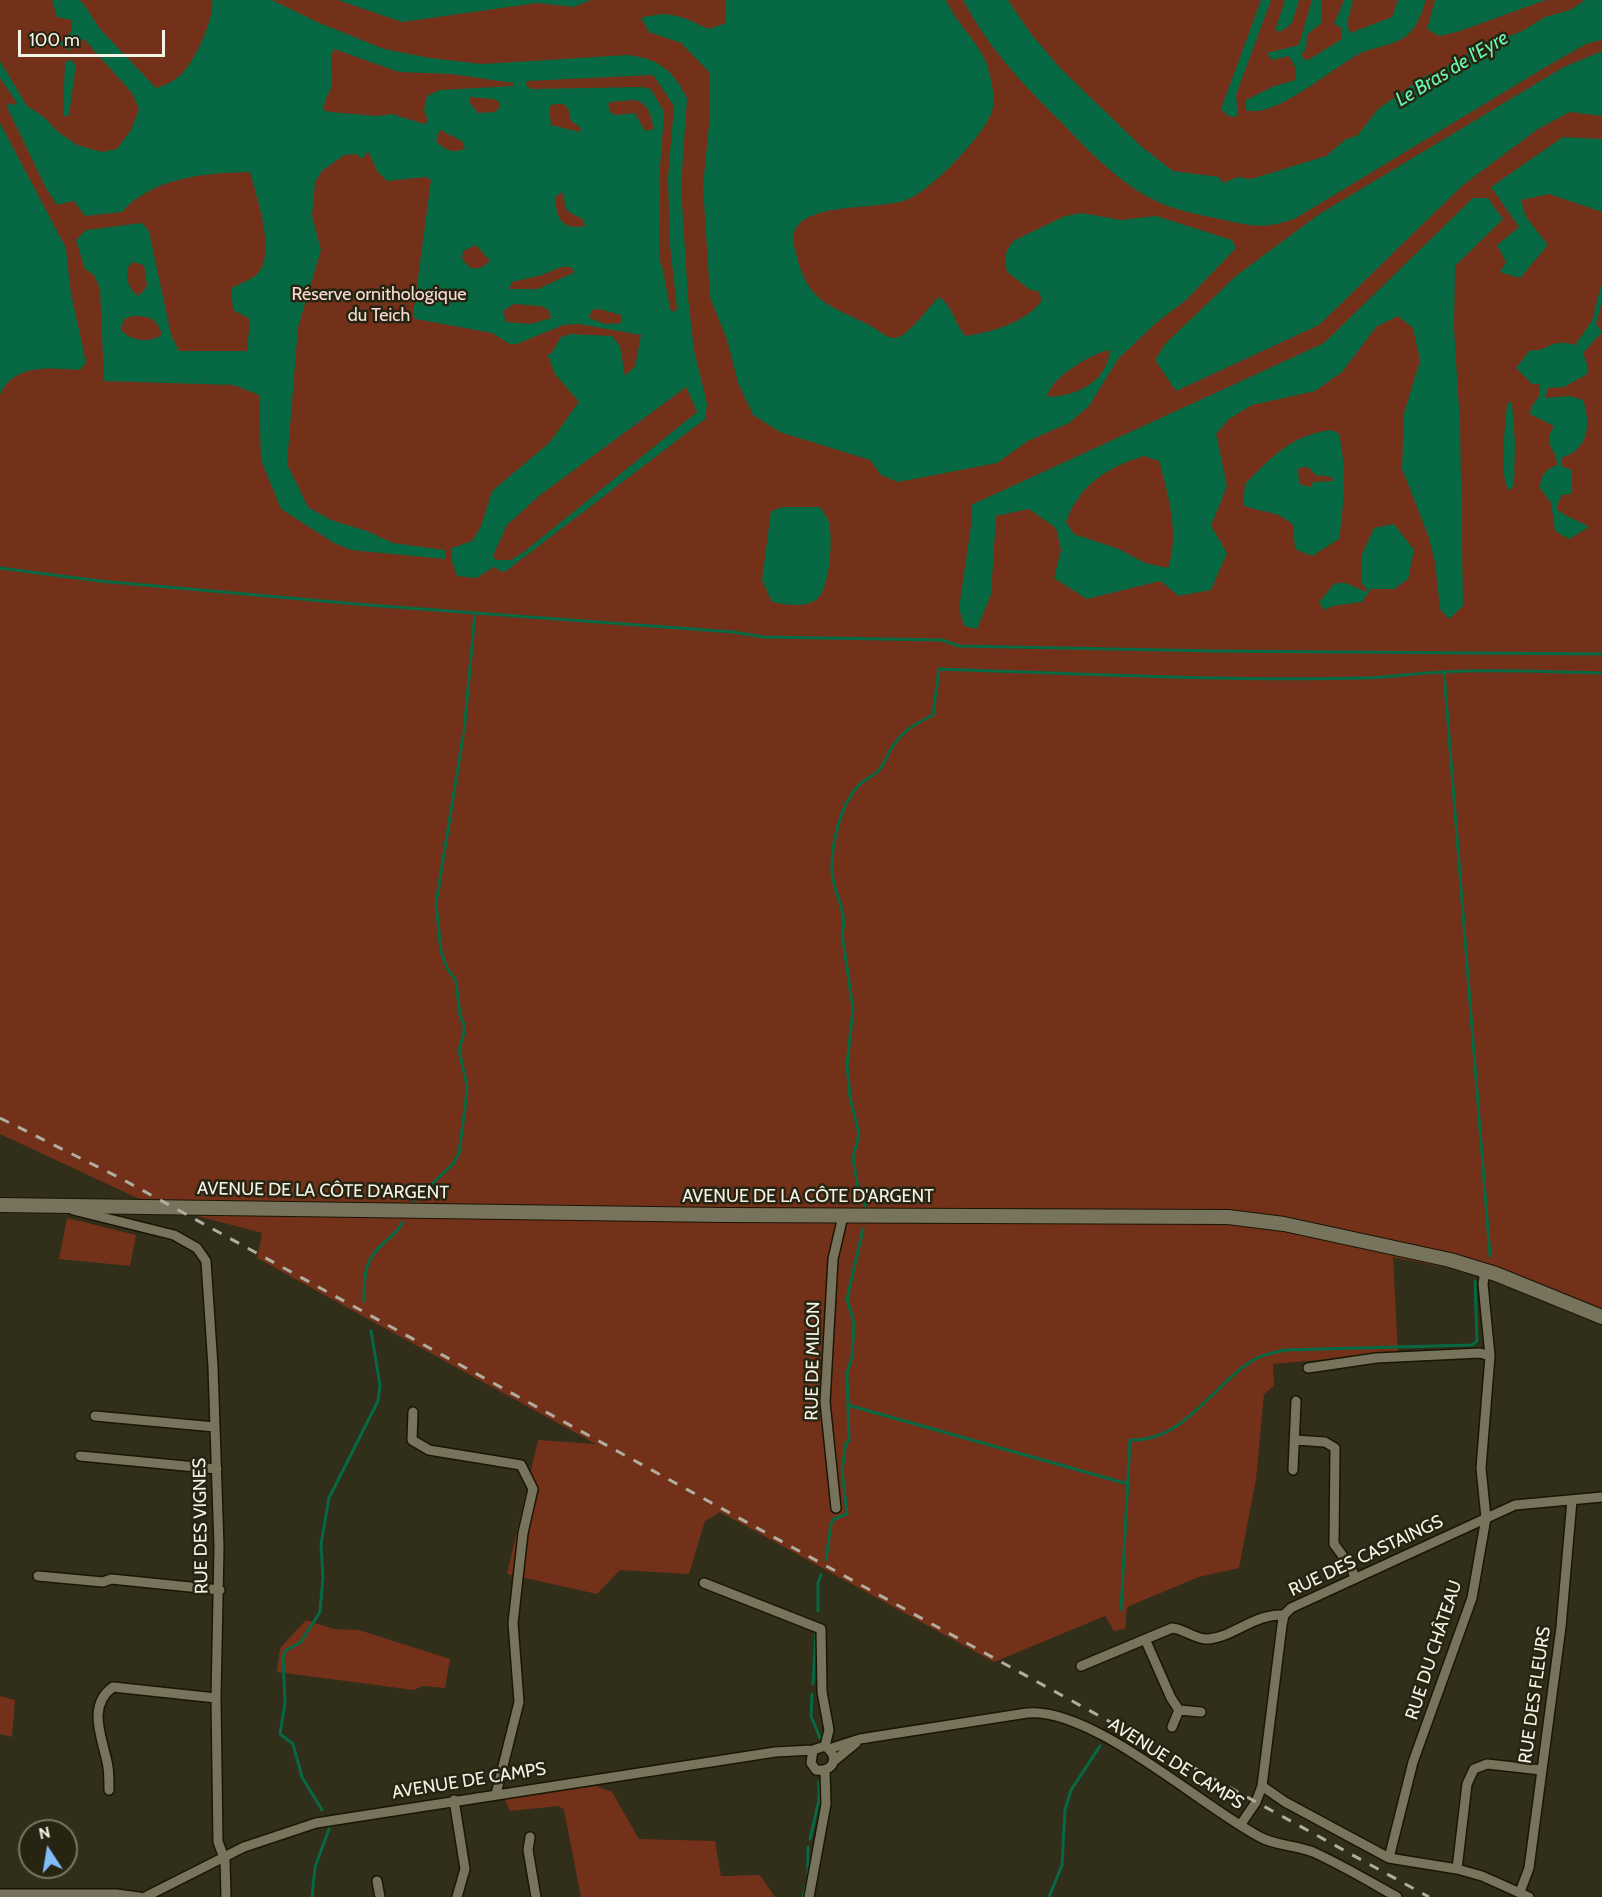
<!DOCTYPE html>
<meta charset="utf-8">
<style>
body{margin:0}
#map{position:relative;width:1602px;height:1897px;overflow:hidden;background:#312e1a;font-family:Cabin,sans-serif}
canvas{display:block}
.north{position:absolute;left:18px;top:1819px;width:60px;height:60px;box-sizing:border-box;background:#272411;border:2px solid #797767;border-radius:50%;rotate:348deg;font-size:16px;font-weight:700;line-height:24px;text-align:center;color:#f5f3e7}
.north::after{content:'';display:block;margin:auto;width:21px;height:27px;background:#80bdfa;clip-path:polygon(50% 0,100% 100%,50% 72%,0 100%)}
.scale{position:absolute;left:18px;top:30px;width:147px;height:27px;box-sizing:border-box;border:3px solid #f5f3e7;border-top:0;padding-left:8px;font-size:18px;line-height:21px;white-space:nowrap;color:#f5f3e7;-webkit-text-stroke:4px #272411;paint-order:stroke}
</style>
<div id="map">
<canvas width="1602" height="1897"></canvas>
<div class="north">N</div>
<div class="scale">100 m</div>
</div>
<script>
const g = document.querySelector('canvas').getContext('2d');
g.lineJoin = 'round';
function paint(path, color) {
  g.fillStyle = color;
  g.fill(path, 'evenodd');
}
function stroke(path, color, width, dash) {
  g.strokeStyle = color;
  g.lineWidth = width;
  g.lineCap = dash ? 'butt' : 'round';
  g.setLineDash(dash || []);
  g.stroke(path);
}
function write(font, color, halo, rows, align = 'center') {
  g.font = font + ' Cabin,sans-serif';
  g.lineWidth = 5;
  g.setLineDash([]);
  g.textBaseline = 'middle';
  g.strokeStyle = halo;
  g.fillStyle = color;
  for (const [text, x, y, turn = 0] of rows) {
    g.save();
    g.translate(x, y);
    g.rotate((+turn || 0) * Math.PI / 180);
    g.textAlign = isNaN(turn) ? turn : align;
    if (halo) g.strokeText(text, 0, 0);
    g.fillText(text, 0, 0);
    g.restore();
  }
}
paint(new Path2D(`
 M 0,0 L 1602,0 L 1602,1322 L 1478,1274 L 1393,1257 L 1398,1353 L 1273,1364 L 1274,1386 L 1264,1394 L 1256,1479 L 1239,1568 L 1199,1577 L 1127,1607 L 1125,1629 L 1114,1631 L 1105,1616 L 994,1662 L 720,1512 L 705,1521 L 689,1574 L 620,1570 L 597,1594 L 507,1574 L 538,1440 L 596,1444 L 257,1258 L 262,1233 L 148,1203 L 0,1134 Z
 M 67,1218 L 136,1235 L 130,1266 L 59,1259 Z
 M 306,1620 L 334,1629 L 359,1630 L 450,1659 L 445,1688 L 423,1686 L 414,1690 L 277,1672 L 280,1648 Z
 M 0,1696 L 15,1700 L 12,1737 L 0,1734 Z
 M 596,1786 L 612,1792 L 639,1839 L 715,1841 L 721,1876 L 760,1875 L 775,1897 L 581,1897 L 564,1810 L 559,1806 L 510,1811 L 505,1799 Z`), '#73311a');
paint(new Path2D(`
 M 52,0 L 79,0 L 83,3 L 100,29 L 156,88 C 167,85 177,80 184,71 C 196,58 215,17 212,0 L 272,0 L 317,22 L 384,49 L 430,58 L 482,64 L 627,55 C 658,58 673,70 687,98 L 681,187 L 688,298 L 694,350 L 707,404 L 705,419 L 506,571 L 502,572 L 494,567 L 476,578 L 457,576 L 452,562 L 452,548 L 472,541 L 481,526 L 492,491 L 549,443 L 579,402 L 555,374 L 547,354 L 551,354 L 561,337 L 570,334 L 612,336 L 620,346 L 625,376 L 635,366 L 641,335 L 579,324 L 563,325 L 517,344 L 510,344 L 492,333 L 416,319 L 413,316 L 431,180 L 426,177 L 387,181 L 377,171 L 369,153 L 365,153 L 364,159 L 355,154 L 344,155 L 322,171 L 315,182 L 312,216 L 321,250 L 298,327 L 287,464 L 308,507 L 331,520 L 367,531 L 393,543 L 445,550 L 445,559 L 351,550 L 334,543 L 281,509 L 261,460 L 259,395 L 234,385 L 104,381 L 100,289 L 94,275 L 85,269 L 76,240 L 86,230 L 142,223 L 149,231 L 171,335 L 179,351 L 247,351 L 250,319 L 233,310 L 231,288 C 239,284 254,279 259,272 C 276,251 256,196 250,172 C 207,173 152,177 122,212 L 85,216 L 74,201 L 57,205 L 46,188 L 7,107 L 9,103 L 15,105 L 17,103 L 0,78 L 0,61 L 27,106 L 44,117 L 57,131 L 77,145 L 102,152 L 117,149 L 131,130 L 139,109 L 132,93 L 84,39 L 69,50 L 59,44 C 68,37 74,32 71,20 L 57,17 ZM 334,49 L 399,72 L 451,74 L 514,83 L 514,86 L 440,90 L 427,96 L 424,110 L 428,121 L 424,124 L 392,114 L 378,116 L 330,112 L 324,110 C 323,99 331,93 332,83 C 333,71 328,60 334,49 ZM 653,75 L 674,106 L 668,178 L 670,245 L 677,309 L 673,312 L 670,309 L 663,270 L 659,259 L 660,168 L 664,112 L 651,89 L 642,87 L 531,89 L 526,85 L 527,81 ZM 469,97 L 494,99 L 499,102 L 500,107 L 495,112 L 478,113 L 469,102 ZM 635,100 C 650,105 650,114 654,129 L 645,131 L 635,113 L 616,115 L 610,112 L 608,104 L 611,102 ZM 554,104 L 563,104 L 568,108 L 571,121 L 581,128 L 580,132 L 551,125 L 549,107 ZM 440,130 L 462,141 L 465,148 C 454,155 444,149 436,141 ZM 562,192 C 568,212 561,209 583,219 L 585,226 C 561,231 556,217 555,197 ZM 476,245 L 490,261 C 479,271 470,272 462,258 L 463,251 ZM 132,262 L 144,265 L 147,286 L 139,296 C 128,289 127,281 127,269 ZM 561,267 L 570,267 L 575,272 L 538,289 L 509,289 L 512,282 L 542,275 ZM 514,304 L 541,306 L 549,310 L 551,318 L 531,324 L 506,322 L 503,311 ZM 599,309 L 621,315 L 622,323 L 605,324 L 589,318 L 592,310 ZM 133,316 C 150,316 156,318 162,334 C 151,344 130,341 121,330 L 124,319 ZM 686,387 L 697,412 L 525,551 L 511,560 L 496,560 L 493,556 L 507,525 L 539,496 Z
 M 338,0 L 591,0 L 574,7 L 537,3 L 402,22 Z
 M 725,0 L 946,0 C 955,22 981,45 987,65 C 991,78 997,101 991,114 C 981,138 930,192 906,200 C 880,210 808,202 795,230 C 791,238 795,249 797,257 C 808,303 832,306 869,325 C 876,328 885,337 893,338 C 906,340 928,307 939,297 C 954,307 954,324 966,336 C 992,332 1027,322 1042,300 L 1039,292 L 1029,289 L 1007,272 C 1005,258 1004,250 1015,240 L 1065,216 L 1082,213 L 1121,220 L 1156,216 L 1232,240 L 1236,248 L 1185,301 L 1156,323 L 1118,359 L 1089,406 L 1069,423 L 1028,441 L 997,463 L 898,482 L 881,475 L 870,460 L 780,432 L 753,415 L 738,383 L 727,340 L 710,297 L 703,186 L 710,115 L 709,72 L 681,43 L 649,32 L 641,18 C 672,9 682,17 709,29 L 726,23 ZM 1110,350 C 1107,382 1077,396 1047,397 C 1050,378 1092,353 1110,350 Z
 M 963,0 L 1008,0 L 1031,34 L 1061,69 L 1142,147 L 1173,171 L 1219,177 L 1223,183 L 1238,177 L 1251,179 L 1326,156 L 1346,139 L 1357,136 L 1378,109 L 1423,77 L 1442,69 L 1472,51 L 1522,31 L 1545,17 L 1570,10 L 1585,0 L 1602,0 L 1602,40 L 1586,44 L 1539,71 L 1296,218 C 1265,230 1251,226 1220,219 C 1196,214 1172,210 1150,198 C 1115,179 1087,149 1060,121 C 1022,84 988,47 963,0 Z
 M 1261,0 L 1271,0 L 1236,95 L 1238,114 L 1236,117 L 1228,116 L 1221,109 Z
 M 1285,0 L 1299,0 L 1292,23 L 1282,31 L 1275,31 Z
 M 1312,0 L 1321,0 L 1321,23 L 1307,35 L 1306,50 L 1302,53 L 1303,59 L 1308,60 L 1342,39 L 1342,28 L 1334,24 L 1344,0 L 1353,0 L 1347,24 L 1350,33 L 1392,17 L 1398,0 L 1426,0 C 1422,12 1417,28 1406,36 C 1395,45 1376,47 1363,52 C 1335,65 1275,120 1246,110 L 1246,100 L 1274,86 L 1296,80 L 1296,69 L 1289,56 L 1272,60 L 1267,53 L 1299,45 Z
 M 1435,0 L 1546,0 L 1457,32 L 1439,36 L 1427,29 Z
 M 1602,51 L 1602,116 L 1570,112 L 1538,129 L 1463,185 L 1319,325 L 1176,391 L 1155,360 L 1165,344 L 1237,275 L 1318,215 L 1562,68 Z
 M 71,60 L 76,65 L 69,115 L 65,117 L 63,113 L 65,62 Z
 M 0,123 L 66,248 L 70,288 L 86,363 L 80,370 C 51,368 13,363 0,395 Z
 M 1563,137 L 1602,139 L 1602,212 L 1549,194 L 1521,200 L 1526,217 L 1548,245 L 1520,278 L 1500,272 L 1506,262 L 1497,245 L 1519,227 L 1491,187 Z
 M 1473,198 L 1488,198 L 1503,219 L 1455,266 L 1454,328 L 1460,425 L 1463,606 L 1449,619 L 1440,609 L 1435,562 L 1428,535 L 1402,469 L 1404,413 L 1420,361 L 1413,328 L 1398,316 L 1376,327 L 1342,372 L 1315,391 L 1252,405 L 1229,419 L 1216,434 L 1227,486 L 1211,526 L 1227,553 L 1211,590 L 1179,596 L 1160,581 L 1087,599 L 1054,578 L 1061,550 L 1056,528 L 1029,509 L 996,516 L 991,594 L 977,629 L 964,626 L 959,608 L 972,519 L 971,505 L 1324,343 ZM 1144,456 L 1159,461 C 1168,495 1180,534 1168,568 L 1145,563 L 1119,549 L 1074,534 L 1066,522 C 1079,485 1108,467 1144,456 Z
 M 1602,281 L 1602,300 L 1596,324 L 1602,332 L 1583,353 L 1588,367 L 1587,374 L 1564,387 L 1547,388 L 1546,398 L 1569,396 L 1583,400 C 1591,424 1589,450 1561,458 L 1561,466 L 1572,470 L 1572,494 L 1562,495 L 1556,508 C 1564,517 1578,520 1589,527 L 1569,539 L 1555,531 L 1551,503 L 1540,488 C 1541,474 1545,470 1557,465 C 1558,448 1541,447 1554,426 L 1530,414 C 1531,401 1544,398 1539,384 L 1532,384 L 1516,368 L 1530,350 C 1548,353 1549,337 1575,345 L 1592,321 Z
 M 1512,402 L 1515,444 L 1514,483 L 1512,489 L 1509,490 C 1498,475 1506,422 1507,403 Z
 M 1332,430 L 1339,434 C 1347,469 1344,504 1339,539 L 1312,556 L 1295,549 L 1293,525 C 1277,509 1263,514 1243,505 L 1245,484 C 1273,456 1291,435 1332,430 ZM 1303,467 L 1308,467 L 1316,475 L 1332,477 L 1333,481 L 1313,482 L 1311,487 L 1299,484 L 1298,469 Z
 M 783,507 L 820,507 C 823,512 828,518 829,523 C 833,539 830,589 817,599 C 804,609 787,604 772,602 L 762,580 L 771,511 Z
 M 1394,524 L 1414,550 L 1408,579 L 1394,589 L 1371,589 L 1362,602 L 1333,606 L 1324,610 L 1319,602 L 1335,583 L 1346,583 L 1366,592 L 1367,589 L 1362,584 L 1361,556 L 1374,528 Z`), '#076943');
stroke(new Path2D(`
 M 0,568 L 100,581 L 368,605 L 733,632 L 764,637 L 942,640 L 959,646 L 1215,651 L 1602,654
 M 1444,672 L 1490,1256
 M 464,732 L 475,613
 M 414,1201 L 453,1164 L 459,1153 L 466,1100 L 467,1086 L 459,1050 L 464,1033 L 464,1024 L 460,1015 L 456,981 L 447,968 L 441,951 L 436,904 L 463,736
 M 865,1206 L 866,1200 L 858,1188 L 853,1158 L 859,1134 L 850,1097 L 847,1065 L 853,1009 L 842,933 C 849,914 833,893 832,872 C 831,844 840,806 858,786 C 864,779 875,776 880,769 C 885,763 887,755 891,749 C 902,731 915,724 933,715 L 939,669 C 1081,674 1223,681 1366,678 C 1392,677 1417,673 1443,672 C 1495,669 1549,672 1602,673
 M 364,1301 C 364,1277 364,1259 384,1243 C 392,1236 398,1231 403,1222
 M 848,1405 L 1128,1484
 M 826,1560 L 831,1524 L 834,1519 L 847,1514 L 842,1470 L 846,1443 L 849,1441 L 847,1373 L 852,1357 L 854,1323 L 847,1299 L 863,1229
 M 1121,1610 L 1130,1440 C 1186,1442 1213,1382 1257,1358 C 1265,1354 1275,1353 1284,1350 L 1472,1345 L 1477,1341 L 1475,1281
 M 818,1611 L 818,1583 L 821,1575
 M 813,1684 L 816,1633
 M 812,1694 L 811,1716 L 820,1738
 M 322,1810 L 302,1777 L 293,1744 L 280,1734 L 285,1703 L 283,1657 L 286,1650 L 300,1643 L 320,1612 L 323,1577 L 321,1544 L 329,1498 L 378,1401 L 380,1385 L 371,1331
 M 810,1839 L 819,1800 L 819,1782
 M 312,1897 L 315,1867 L 329,1829
 M 803,1897 L 808,1878 L 808,1847
 M 1049,1897 L 1062,1865 L 1065,1810 L 1071,1790 L 1100,1746`), '#076943', 3);
const minor = new Path2D(`
 M 73,1210 L 174,1235 L 197,1248 L 206,1261 L 213,1367 L 219,1547 L 216,1698 L 218,1842 L 225,1860 L 226,1897
 M 1308,1368 L 1376,1358 L 1480,1353 L 1490,1356
 M 413,1412 L 412,1440 L 429,1450 L 521,1465 L 533,1489 L 523,1533 L 513,1623 L 519,1702 L 496,1794
 M 95,1416 L 215,1427
 M 1295,1440 L 1325,1442 L 1335,1448 L 1334,1544 L 1351,1567 L 1355,1578
 M 80,1456 L 217,1469
 M 1293,1470 L 1296,1401
 M 836,1508 L 825,1402 L 833,1259 L 843,1216
 M 38,1576 L 103,1582 L 111,1579 L 220,1590
 M 704,1583 L 821,1629 L 822,1692 L 829,1730 L 825,1746
 M 1145,1639 L 1171,1698 L 1179,1710
 M 1081,1666 L 1172,1628 C 1185,1629 1196,1640 1208,1639 C 1234,1637 1255,1613 1284,1615
 M 1179,1710 L 1201,1712
 M 1172,1727 L 1179,1710
 M 829,1749 L 860,1739 L 1027,1713 C 1091,1706 1202,1807 1260,1837 C 1276,1846 1296,1845 1313,1852 C 1342,1865 1370,1882 1397,1897
 M 834,1761 L 856,1743
 M 1262,1786 L 1285,1802 L 1389,1858 L 1457,1869 L 1482,1876 L 1529,1897
 M 109,1790 C 109,1782 109,1774 108,1767 C 104,1741 85,1707 113,1687 L 216,1698
 M 454,1800 L 465,1869 L 457,1897
 M 1241,1824 L 1256,1802 L 1262,1786 L 1282,1625 L 1284,1615 L 1291,1608 L 1515,1505 L 1602,1497
 M 530,1837 L 528,1850 L 536,1897
 M 1389,1858 L 1413,1762 L 1472,1598 L 1486,1518 L 1481,1468 L 1490,1356 L 1483,1284 L 1485,1270
 M 1457,1869 L 1467,1784 L 1474,1769 L 1487,1764 L 1541,1770
 M 377,1881 L 380,1897
 M 1520,1892 L 1529,1868 L 1561,1627 L 1572,1500
 M 0,1894 L 116,1894 L 139,1897
 M 145,1897 L 244,1847 L 316,1823 L 775,1752 L 813,1750 L 825,1746 C 840,1757 834,1772 816,1770 L 811,1763 L 813,1750
 M 809,1897 L 826,1804 L 825,1771`);
const secondary = new Path2D(`
 M 0,1205 L 724,1215 L 1228,1217 L 1284,1224 L 1450,1260 L 1496,1274 L 1602,1317`);
stroke(minor, '#191604', 12);
stroke(secondary, '#191604', 16);
stroke(minor, '#77735d', 9);
stroke(secondary, '#77735d', 14);
stroke(new Path2D(`
 M 0,1118 L 120,1178 L 1429,1897`), '#b0ae9f', 3, [10, 10]);
write('18px', '#f7ddd4', '#272411', [
 ["Réserve ornithologique",379,295],
 ["du Teich",379,316]
]);
write('18px', '#f5f3e7', '#272411', [
 ["AVENUE DE LA CÔTE D'ARGENT",323,1191,1],
 ["AVENUE DE LA CÔTE D'ARGENT",808,1197],
 ["RUE DE MILON",813,1361,-89],
 ["RUE DES VIGNES",201,1526,-91],
 ["RUE DES CASTAINGS",1366,1556,-25],
 ["RUE DU CHÂTEAU",1434,1650,-72],
 ["RUE DES FLEURS",1535,1695,-82],
 ["AVENUE DE CAMPS",1176,1764,32],
 ["AVENUE DE CAMPS",469,1781,-9]
]);
write('italic 20px', '#66f5b0', '#272411', [
 ["Le Bras de l'Eyre",1452,69,-31]
]);
</script>
